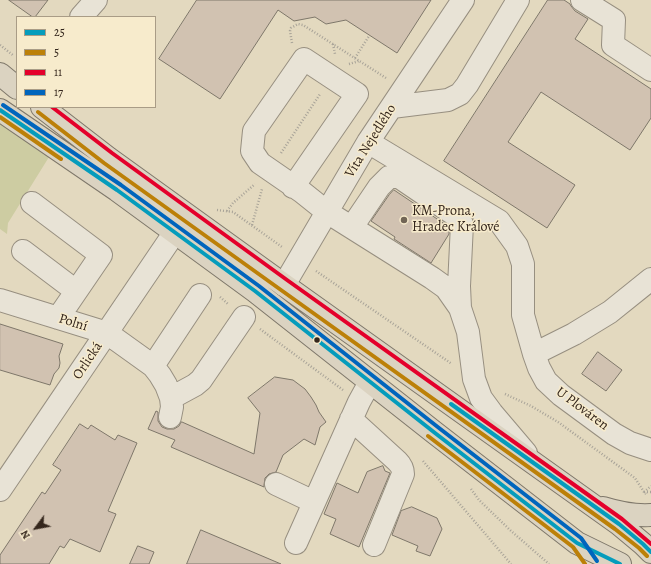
<!DOCTYPE html>
<meta charset="utf-8">
<style>
body{margin:0}
#map{position:relative;width:651px;height:564px;overflow:hidden;background:#e3d9bf;font-family:Alegreya,serif}
canvas{display:block}
.legend{position:absolute;left:16px;top:16px;width:140px;height:92px;box-sizing:border-box;background:#f7ebcc;border:1px solid #a99c86;margin:0;padding:5px 7px;list-style:none;font-size:12px;color:#34261c}
.legend li{display:flex;align-items:center;gap:8px;height:20px}
.legend b{width:20px;border:1px solid #a99c86}
.north{position:absolute;left:16px;top:508px;width:40px;height:40px;-webkit-text-stroke:3px #f7ebcc;paint-order:stroke;rotate:238deg;font-size:11px;font-weight:700;line-height:16px;text-align:center;color:#34261c}
.north::after{content:'';display:block;margin:auto;width:14px;height:18px;background:#34261c;clip-path:polygon(50% 0,100% 100%,50% 72%,0 100%)}
</style>
<div id="map">
<canvas width="651" height="564"></canvas>
<ul class="legend">
<li><b style="height:5px;background:#059cbc"></b>25</li>
<li><b style="height:5px;background:#bc8008"></b>5</li>
<li><b style="height:5px;background:#e4002b"></b>11</li>
<li><b style="height:5px;background:#0065bd"></b>17</li>
</ul>
<div class="north">N</div>
</div>
<script>
const g = document.querySelector('canvas').getContext('2d');
g.lineJoin = 'round';
function paint(path, color) {
  g.fillStyle = color;
  g.fill(path, 'evenodd');
}
function stroke(path, color, width, dash) {
  g.strokeStyle = color;
  g.lineWidth = width;
  g.lineCap = dash ? 'butt' : 'round';
  g.setLineDash(dash || []);
  g.stroke(path);
}
function write(font, color, halo, rows, align = 'center') {
  g.font = font + ' Alegreya,serif';
  g.lineWidth = 3;
  g.setLineDash([]);
  g.textBaseline = 'middle';
  g.strokeStyle = halo;
  g.fillStyle = color;
  for (const [text, x, y, turn = 0] of rows) {
    g.save();
    g.translate(x, y);
    g.rotate((+turn || 0) * Math.PI / 180);
    g.textAlign = isNaN(turn) ? turn : align;
    if (halo) g.strokeText(text, 0, 0);
    g.fillText(text, 0, 0);
    g.restore();
  }
}
paint(new Path2D(`
 M 0,124 L 49,157 L 8,223 L 7,234 L 0,229 Z`), '#cdcca2');
const building = new Path2D(`
 M 9,0 L 48,0 L 35,17 L 33,17 Z
 M 197,0 L 431,0 L 397,53 L 346,20 L 326,24 L 315,17 L 294,21 L 278,10 L 220,99 L 159,59 Z
 M 548,0 L 564,0 L 570,4 L 571,6 L 575,11 L 588,19 L 575,39 L 651,89 L 651,118 L 630,150 L 541,92 L 508,142 L 575,185 L 547,228 L 444,161 Z
 M 394,190 L 449,227 L 449,234 L 431,263 L 394,239 L 395,237 L 371,221 L 389,195 Z
 M 0,324 L 63,344 L 59,356 L 60,363 L 59,368 L 54,374 L 50,385 L 0,370 Z
 M 598,352 L 622,370 L 606,391 L 582,374 Z
 M 275,377 L 293,380 L 305,389 L 311,397 L 316,405 L 319,412 L 326,422 L 320,427 L 315,445 L 304,439 L 283,455 L 276,472 L 269,474 L 265,478 L 264,485 L 264,487 L 171,447 L 175,440 L 148,429 L 156,411 L 158,412 L 158,421 L 162,427 L 167,429 L 174,429 L 179,426 L 181,422 L 182,422 L 254,454 L 260,413 L 248,398 Z
 M 80,424 L 88,429 L 91,425 L 115,440 L 118,435 L 137,443 L 108,511 L 116,514 L 100,552 L 70,539 L 64,548 L 60,546 L 49,564 L 0,564 L 0,555 L 42,492 L 45,494 L 61,470 L 53,465 Z
 M 383,466 L 385,471 L 390,473 L 359,547 L 330,534 L 336,519 L 324,514 L 337,483 L 358,493 L 367,472 Z
 M 412,507 L 437,518 L 442,529 L 430,556 L 416,551 L 418,546 L 392,535 L 401,511 Z
 M 201,530 L 281,564 L 187,564 Z
 M 138,546 L 154,552 L 149,564 L 130,564 Z`);
paint(building, '#d1c2b1');
stroke(building, '#7e776a', 1);
const minor = new Path2D(`
 M 582,0 L 614,20 L 613,45 L 651,70
 M 81,17 L 96,0
 M 392,107 L 448,100 L 460,94 L 467,85 L 518,0
 M 368,142 L 499,221 L 517,246 L 523,264 L 523,315 L 534,354 L 539,368 L 546,381 L 561,395 L 614,434 L 630,443 L 651,450
 M 293,187 L 357,94 L 304,59 L 254,131 L 252,151 L 260,163 L 302,192 L 327,212 L 432,278 L 446,288 L 460,308 L 468,332 L 474,379 L 481,398 L 492,413 L 526,453
 M 32,203 L 101,255 L 58,318
 M 352,227 L 379,187 L 389,177 L 399,177 L 458,217 L 462,224 L 459,286 L 460,308
 M 23,251 L 76,291
 M 284,285 L 368,142 L 463,0
 M 0,300 L 107,333 L 153,366 L 160,375 L 166,385 L 171,398 L 172,407 L 170,417
 M 534,354 L 574,334 L 610,312 L 651,279
 M 153,366 L 200,295
 M 171,398 L 195,385 L 201,380 L 244,317
 M 351,419 L 397,461 C 401,465 403,468 403,474 L 374,545
 M 276,484 L 314,502
 M 0,490 L 175,232
 M 296,543 L 359,402 L 370,382`);
const major = new Path2D(`
 M 0,74 L 17,88
 M 42,107 L 108,158 L 284,285 L 619,524 L 643,544 L 651,552
 M 0,110 L 117,190 L 255,291 L 435,433 L 577,543 L 620,564
 M 603,508 C 619,513 635,516 651,515`);
stroke(minor, '#978f80', 24);
stroke(major, '#7e776a', 24);
stroke(new Path2D(`
 M 292,43 L 290,31 L 291,28 L 298,24 L 303,25 L 386,78
 M 333,44 L 335,54
 M 0,45 L 14,56
 M 355,58 L 369,36
 M 349,64 L 359,61
 M 281,153 L 320,94
 M 217,210 L 233,212 L 282,247
 M 227,211 L 233,203 L 255,184
 M 252,225 L 262,189
 M 316,271 L 452,364
 M 220,297 L 228,304
 M 260,329 L 343,390
 M 505,394 L 531,406 L 558,422 L 635,478 L 644,492 L 646,494
 M 423,461 L 511,564
 M 471,489 L 479,500 L 510,530 L 549,564
 M 644,492 L 651,486
 M 644,492 L 651,492`), '#a8a398', 2.5, [1, 2]);
stroke(minor, '#e8e3d6', 22);
stroke(major, '#dbd3c1', 22);
stroke(new Path2D(`
 M 0,110 L 117,190 L 255,291 L 435,433 L 577,543 L 620,564
 M 451,404 L 619,524 L 643,544 L 651,552`), '#059cbc', 4);
stroke(new Path2D(`
 M 38,112 L 104,163 L 281,290 L 615,529 L 639,548 L 647,556
 M 0,117 L 61,159
 M 428,436 L 573,547 L 585,564`), '#bc8008', 4);
stroke(new Path2D(`
 M 52,107 L 112,153 L 287,280 L 622,519 L 651,544`), '#e4002b', 4);
stroke(new Path2D(`
 M 3,105 L 121,185 L 259,286 L 439,428 L 581,538 L 597,561`), '#0065bd', 4);
for (const [x, y, r, color] of [
 [404,220,4,"#716555"],
 [317,340,3.5,"#34261c"]
]) {
  const dot = new Path2D();
  dot.arc(x, y, r, 0, 2 * Math.PI);
  g.fillStyle = color;
  g.fill(dot);
  stroke(dot, '#f7ebcc', 1.5);
}
write('14px', '#34261c', '#f7ebcc', [
 ["Víta Nejedlého",371,141,-58],
 ["Polní",73,323,17],
 ["Orlická",88,361,-56],
 ["U Plováren",582,409,37]
]);
write('14px', '#34261c', '#f7ebcc', [
 ["KM-Prona,",412,212],
 ["Hradec Králové",412,228]
], 'left');
</script>
